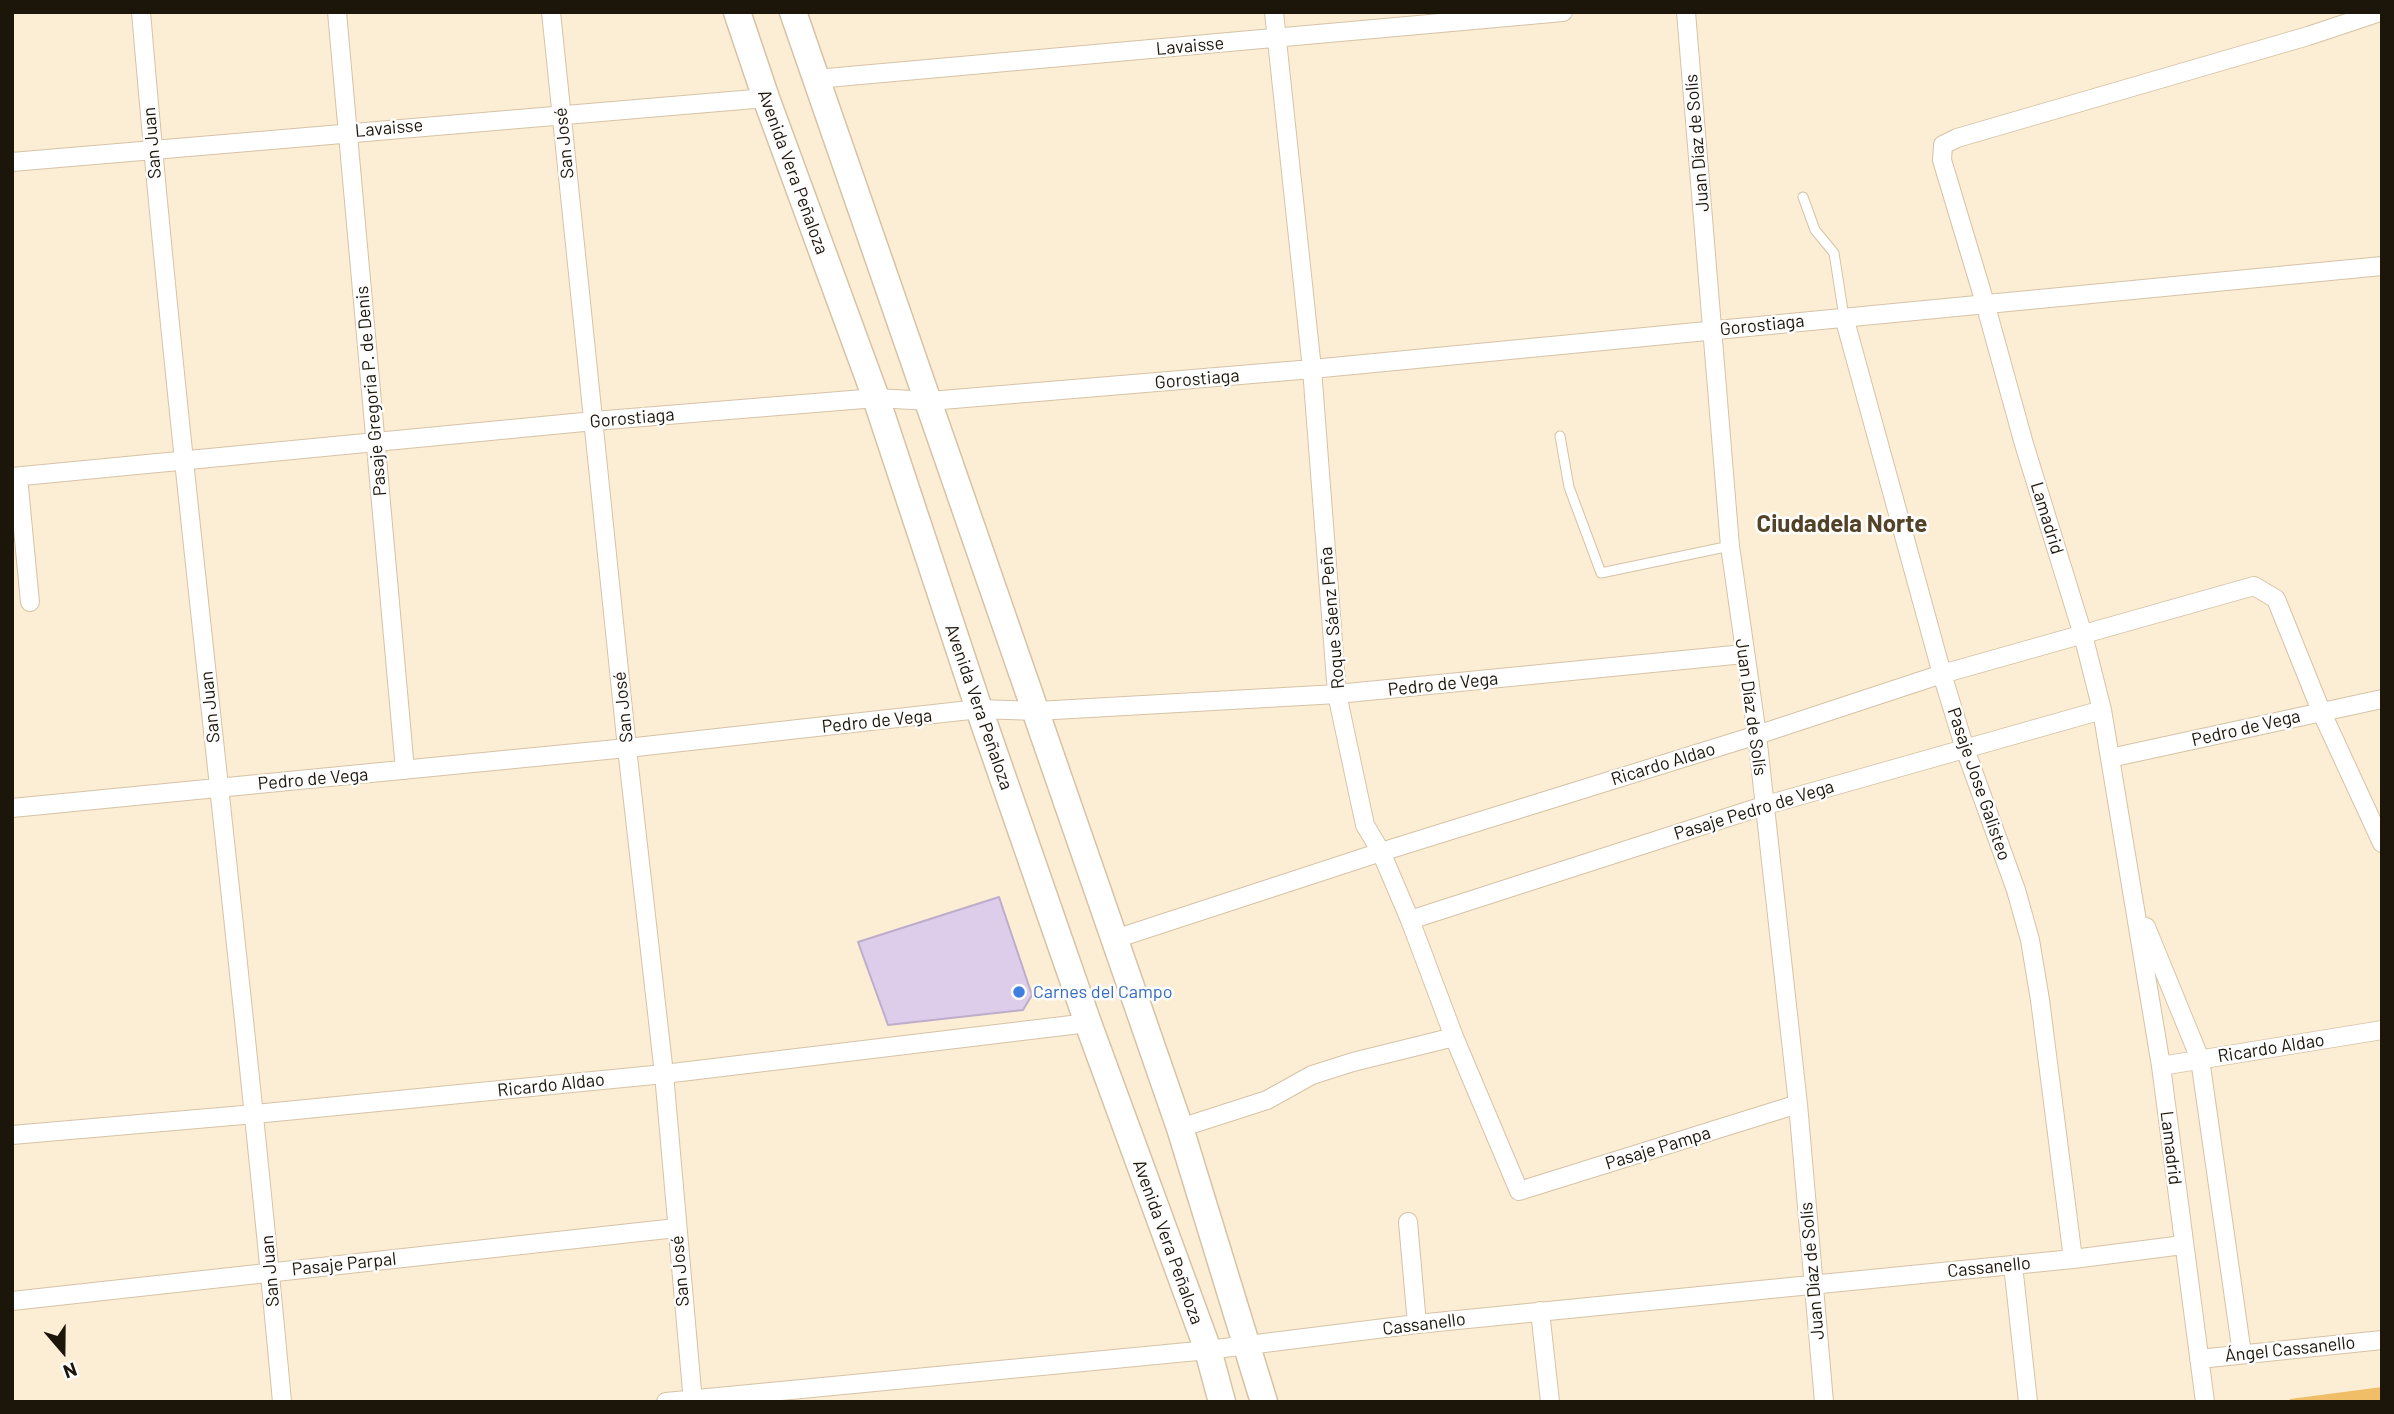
<!DOCTYPE html>
<meta charset="utf-8">
<style>
body{margin:0}
#map{position:relative;width:2394px;height:1414px;overflow:hidden;background:#fceed5;font-family:Barlow,sans-serif}
canvas{display:block}
.frame{position:absolute;inset:0;border:14px solid #1b150a;pointer-events:none}
.north{position:absolute;left:28px;top:1316px;width:70px;height:70px;-webkit-text-stroke:5px #fdfdfd;paint-order:stroke;rotate:160deg;font-size:19px;font-weight:700;line-height:28px;text-align:center;color:#1b150a}
.north::after{content:'';display:block;margin:auto;width:24px;height:32px;background:#1b150a;clip-path:polygon(50% 0,100% 100%,50% 72%,0 100%)}
</style>
<div id="map">
<canvas width="2394" height="1414"></canvas>
<div class="frame"></div>
<div class="north">N</div>
</div>
<script>
const g = document.querySelector('canvas').getContext('2d');
g.lineJoin = 'round';
function paint(path, color) {
  g.fillStyle = color;
  g.fill(path, 'evenodd');
}
function stroke(path, color, width, dash) {
  g.strokeStyle = color;
  g.lineWidth = width;
  g.lineCap = dash ? 'butt' : 'round';
  g.setLineDash(dash || []);
  g.stroke(path);
}
function write(font, color, halo, rows, align = 'center') {
  g.font = font + ' Barlow,sans-serif';
  g.lineWidth = 5;
  g.setLineDash([]);
  g.textBaseline = 'middle';
  g.strokeStyle = halo;
  g.fillStyle = color;
  for (const [text, x, y, turn = 0] of rows) {
    g.save();
    g.translate(x, y);
    g.rotate((+turn || 0) * Math.PI / 180);
    g.textAlign = isNaN(turn) ? turn : align;
    if (halo) g.strokeText(text, 0, 0);
    g.fillText(text, 0, 0);
    g.restore();
  }
}
paint(new Path2D(`
 M 2382,1387 L 2382,1402 L 2290,1402 L 2290,1399 Z`), '#efbe66');
const building = new Path2D(`
 M 999,897 L 1032,995 L 1023,1010 L 888,1025 L 858,942 Z`);
paint(building, '#ddccea');
stroke(building, '#beadca', 2);
const service = new Path2D(`
 M 1803,197 L 1815,230 L 1834,253 L 1844,317
 M 1560,436 L 1569,487 L 1601,573 L 1730,546`);
const minor = new Path2D(`
 M 141,12 C 180,476 240,938 282,1402
 M 337,12 L 405,770
 M 551,12 L 627,748 L 664,1074 L 693,1402
 M 1274,12 L 1312,369 L 1337,694 L 1365,825 L 1381,852 L 1410,920 L 1454,1037 L 1519,1191 L 1798,1104
 M 1686,12 L 1730,546 L 1757,735 L 1798,1104 L 1824,1402
 M 816,79 L 1563,12
 M 12,162 L 766,98
 M 1844,317 L 1942,674 L 1965,749 L 2016,890 L 2030,940 L 2040,1000 L 2073,1259
 M 12,477 L 594,421 L 876,398 L 930,401 L 1312,369 L 2382,266
 M 18,477 L 30,602
 M 2110,758 L 2382,699
 M 12,808 L 627,748 L 979,709 L 1037,711 L 1337,694 L 1744,654
 M 1410,920 L 1763,806 L 2102,710
 M 2146,927 L 2200,1059 L 2242,1354
 M 1115,939 L 1381,852 L 1757,735 L 1942,674 L 2254,586 L 2276,599 L 2321,711 L 2382,843
 M 2161,1066 L 2382,1030
 M 1180,1128 L 1267,1100 L 1312,1075 L 1353,1062 L 1454,1037
 M 12,1135 L 255,1114 L 664,1074 L 1088,1023
 M 1408,1222 L 1417,1324
 M 2013,1265 L 2028,1402
 M 12,1301 L 676,1228
 M 1540,1311 L 1550,1402
 M 2199,1359 L 2382,1340
 M 666,1402 L 1208,1350 L 1417,1324 L 2073,1259 L 2183,1245
 M 2205,1402 L 2161,1066 L 2102,710 L 2083,635 L 2024,444 L 1985,303 L 1942,160 L 1943,145 L 1957,138 L 2308,36 L 2380,12`);
const secondary = new Path2D(`
 M 737,12 L 766,98 L 876,398 L 979,709 L 1088,1023 L 1208,1350 L 1222,1402
 M 793,12 L 1180,1128 L 1264,1402`);
stroke(service, '#d5c3a6', 11);
stroke(minor, '#d5c3a6', 20);
stroke(secondary, '#d5c3a6', 29);
stroke(service, '#fff', 9);
stroke(minor, '#fff', 18);
stroke(secondary, '#fff', 26);
for (const [x, y, r, color] of [
 [1019,992,7,"#3f7fe0"]
]) {
  const dot = new Path2D();
  dot.arc(x, y, r, 0, 2 * Math.PI);
  g.fillStyle = color;
  g.fill(dot);
  stroke(dot, '#fdfdfd', 2.5);
}
write('18px', '#1b150a', '#fdfdfd', [
 ["Lavaisse",1190,46,-5],
 ["Lavaisse",389,128,-5],
 ["San Juan",152,143,-95],
 ["San José",564,143,-96],
 ["Juan Díaz de Solís",1697,143,-95],
 ["Avenida Vera Peñaloza",793,172,70],
 ["Gorostiaga",1762,325,-6],
 ["Gorostiaga",1197,379,-5],
 ["Pasaje Gregoria P. de Denis",371,391,-95],
 ["Gorostiaga",632,418,-5],
 ["Lamadrid",2047,518,73],
 ["Roque Sáenz Peña",1332,618,-95],
 ["Pedro de Vega",1443,684,-6],
 ["San Juan",210,707,-96],
 ["San José",623,707,-96],
 ["Avenida Vera Peñaloza",979,707,71],
 ["Juan Díaz de Solís",1751,707,82],
 ["Pedro de Vega",877,721,-6],
 ["Pedro de Vega",2246,728,-13],
 ["Ricardo Aldao",1663,764,-17],
 ["Pedro de Vega",313,779,-5],
 ["Pasaje Jose Galisteo",1979,784,71],
 ["Pasaje Pedro de Vega",1754,810,-17],
 ["Ricardo Aldao",2271,1048,-9],
 ["Ricardo Aldao",551,1085,-6],
 ["Pasaje Pampa",1658,1148,-17],
 ["Lamadrid",2171,1148,83],
 ["Avenida Vera Peñaloza",1168,1242,70],
 ["Pasaje Parpal",344,1264,-6],
 ["Cassanello",1989,1267,-6],
 ["San Juan",270,1271,-95],
 ["San José",680,1271,-95],
 ["Juan Díaz de Solís",1812,1271,-95],
 ["Cassanello",1424,1324,-7],
 ["Ángel Cassanello",2290,1349,-6]
]);
write('18px', '#366cbe', '#fdfdfd', [
 ["Carnes del Campo",1033,992]
], 'left');
write('bold 24px', '#514228', '#fdfdfd', [
 ["Ciudadela Norte",1842,524]
]);
</script>
